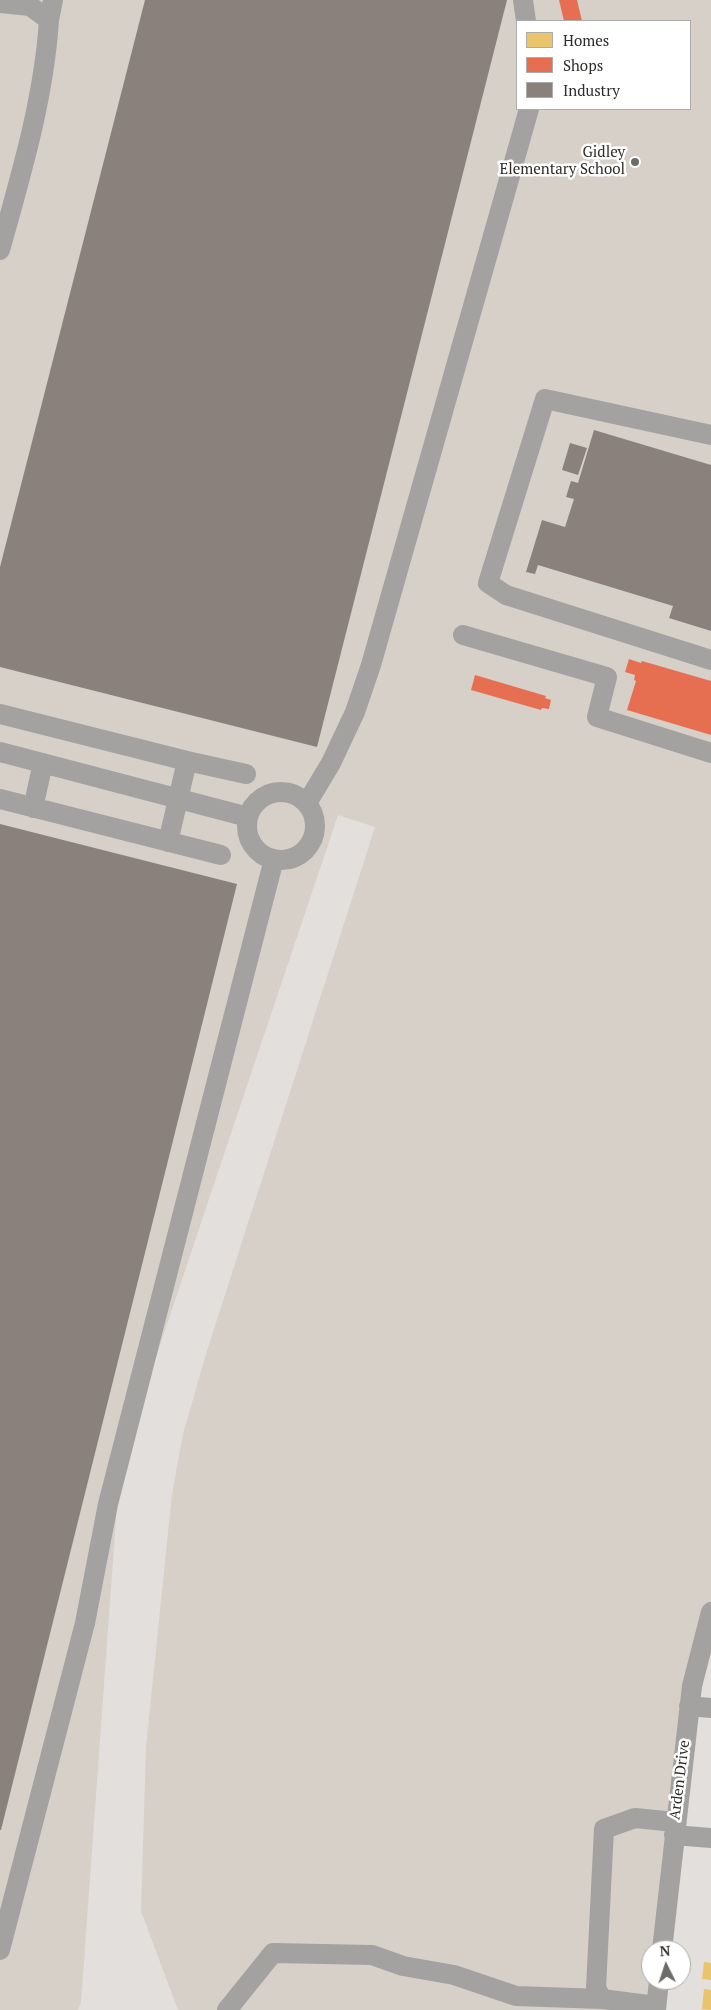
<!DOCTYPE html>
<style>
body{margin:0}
#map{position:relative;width:711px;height:2010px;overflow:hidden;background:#e2dfdc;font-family:"PT Serif",serif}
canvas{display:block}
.legend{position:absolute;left:516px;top:20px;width:175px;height:90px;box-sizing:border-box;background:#fff;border:1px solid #ababa9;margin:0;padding:6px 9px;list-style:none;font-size:15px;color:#2d2c29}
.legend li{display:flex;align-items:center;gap:10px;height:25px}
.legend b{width:25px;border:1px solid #ababa9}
.north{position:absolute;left:641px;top:1940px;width:50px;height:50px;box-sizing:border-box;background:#fff;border:1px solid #ababa9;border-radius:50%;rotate:356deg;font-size:14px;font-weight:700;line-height:20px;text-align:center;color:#2d2c29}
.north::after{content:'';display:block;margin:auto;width:18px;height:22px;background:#6c6b68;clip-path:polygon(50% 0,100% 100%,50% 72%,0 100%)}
</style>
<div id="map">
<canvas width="711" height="2010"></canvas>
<ul class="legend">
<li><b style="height:14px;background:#e9c46a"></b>Homes</li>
<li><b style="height:14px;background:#e76f51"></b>Shops</li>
<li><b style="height:14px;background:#8a817c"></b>Industry</li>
</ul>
<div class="north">N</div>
</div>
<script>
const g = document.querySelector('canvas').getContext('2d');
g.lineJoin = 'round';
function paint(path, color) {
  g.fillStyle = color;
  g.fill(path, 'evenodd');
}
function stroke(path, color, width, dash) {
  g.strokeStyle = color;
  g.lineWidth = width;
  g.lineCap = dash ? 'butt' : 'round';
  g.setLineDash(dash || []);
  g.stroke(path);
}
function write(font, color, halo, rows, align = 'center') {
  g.font = font + ' "PT Serif",serif';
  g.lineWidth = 5;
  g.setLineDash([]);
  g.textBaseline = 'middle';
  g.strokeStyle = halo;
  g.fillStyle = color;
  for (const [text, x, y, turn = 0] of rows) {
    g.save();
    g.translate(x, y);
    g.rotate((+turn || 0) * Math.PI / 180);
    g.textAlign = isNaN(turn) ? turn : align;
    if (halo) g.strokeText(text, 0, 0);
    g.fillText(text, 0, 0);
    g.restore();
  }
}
paint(new Path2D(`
 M 0,0 L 711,0 L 711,1612 L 662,1950 L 651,1950 L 651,1980 L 656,2010 L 178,2010 L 141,1911 L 146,1747 L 172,1494 L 183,1434 L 206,1354 L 375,827 L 338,815 L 120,1464 L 81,2002 L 78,2010 L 0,2010 ZM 517,21 L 690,21 L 690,109 L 517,109 Z`), '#d6d0c9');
paint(new Path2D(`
 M 704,1962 L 711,1963 L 711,1980 L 702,1979 Z
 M 704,1989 L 711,1990 L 711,2010 L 702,2009 Z`), '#e9c46a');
paint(new Path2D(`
 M 559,0 L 577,0 L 582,21 L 564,21 Z
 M 629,659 L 641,663 L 642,661 L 711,681 L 711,735 L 627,710 L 636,681 L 634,680 L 635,675 L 625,672 Z
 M 475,675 L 546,696 L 545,698 L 551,700 L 549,709 L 542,708 L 541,710 L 471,690 Z`), '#e76f51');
paint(new Path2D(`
 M 145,0 L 507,0 L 317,747 L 0,667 L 0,567 Z
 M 594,430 L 711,465 L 711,631 L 669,618 L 673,606 L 538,565 L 535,574 L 526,572 L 542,520 L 565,527 L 574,499 L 566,497 L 571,481 L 578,483 Z
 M 570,443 L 587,448 L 578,475 L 562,470 Z
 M 0,824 L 237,884 L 1,1830 L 0,1830 Z`), '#8a817c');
stroke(new Path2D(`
 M 523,0 L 526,21
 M 0,3 L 30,6 L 49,20 C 44,98 21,175 0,250
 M 49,20 L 53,0
 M 711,435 L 545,399 L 488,583 L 506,595 L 711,660
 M 463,635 L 607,677 L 597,717 L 711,753
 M 0,714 L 187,761 L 168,842
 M 0,752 L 248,817
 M 187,761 L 246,774
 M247 826a34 34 0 1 1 68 0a34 34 0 1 1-68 0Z
 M 0,799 L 221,855
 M 307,803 L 331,763 L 355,712 L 371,665 L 529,109
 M 33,808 L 43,763
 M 689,1706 L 711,1708
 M 674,1835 L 711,1838
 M 0,1950 L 85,1623 L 108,1504 L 274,859
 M 662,1950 L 692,1686 L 711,1612
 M 656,2006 L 602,1999 L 596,1988 L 604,1829 L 635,1818 L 675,1822
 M 227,2010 L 273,1953 L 372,1955 L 403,1966 L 454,1975 L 516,1996 L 602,1999
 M 656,2010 L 659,1980`), '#a3a2a0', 20);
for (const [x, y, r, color] of [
 [635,162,5,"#6c6b68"]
]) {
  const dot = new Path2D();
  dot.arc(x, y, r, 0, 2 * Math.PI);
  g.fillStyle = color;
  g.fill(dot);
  stroke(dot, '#fff', 2);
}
write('15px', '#2d2c29', '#fff', [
 ["Gidley",625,153],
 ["Elementary School",625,170]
], 'right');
write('15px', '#2d2c29', '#fff', [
 ["Arden Drive",680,1780,-83]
]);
</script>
